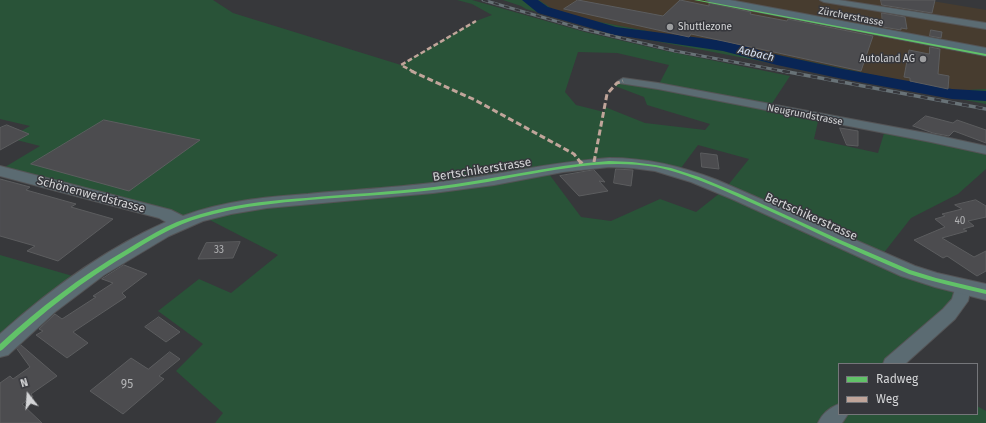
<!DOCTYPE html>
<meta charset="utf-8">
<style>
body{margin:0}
#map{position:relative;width:986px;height:423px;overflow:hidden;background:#37383b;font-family:"Fira Sans",sans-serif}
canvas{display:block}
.legend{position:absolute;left:838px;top:363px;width:140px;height:52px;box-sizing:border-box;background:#36373c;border:1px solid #75767a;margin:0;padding:5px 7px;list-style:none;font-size:12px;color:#d4d5d7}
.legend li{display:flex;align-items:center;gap:8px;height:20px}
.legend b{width:20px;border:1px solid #75767a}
.north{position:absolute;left:8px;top:375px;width:40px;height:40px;-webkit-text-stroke:3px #36373c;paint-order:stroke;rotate:343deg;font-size:11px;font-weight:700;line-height:16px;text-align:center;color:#d4d5d7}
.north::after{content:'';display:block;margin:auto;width:14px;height:18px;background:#d4d5d7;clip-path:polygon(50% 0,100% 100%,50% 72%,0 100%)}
</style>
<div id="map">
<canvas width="986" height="423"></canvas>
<ul class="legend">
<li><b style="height:5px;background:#61c268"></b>Radweg</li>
<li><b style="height:5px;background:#c0a59a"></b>Weg</li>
</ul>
<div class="north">N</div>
</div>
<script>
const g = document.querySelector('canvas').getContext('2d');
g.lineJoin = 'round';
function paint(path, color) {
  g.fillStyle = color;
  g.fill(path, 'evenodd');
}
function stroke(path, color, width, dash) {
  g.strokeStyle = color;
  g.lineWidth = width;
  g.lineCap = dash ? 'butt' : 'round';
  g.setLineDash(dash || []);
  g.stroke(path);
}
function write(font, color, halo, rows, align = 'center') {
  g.font = font + ' "Fira Sans",sans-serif';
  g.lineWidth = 3;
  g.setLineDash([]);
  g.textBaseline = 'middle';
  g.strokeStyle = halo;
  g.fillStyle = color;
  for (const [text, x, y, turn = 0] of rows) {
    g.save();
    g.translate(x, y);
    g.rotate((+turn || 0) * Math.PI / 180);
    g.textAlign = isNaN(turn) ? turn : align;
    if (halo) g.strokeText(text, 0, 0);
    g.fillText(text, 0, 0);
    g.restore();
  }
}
paint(new Path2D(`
 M 539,0 L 926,0 L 986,10 L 986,89 L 950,91 L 696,38 L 689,39 L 589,20 L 552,9 Z`), '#473c2f');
paint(new Path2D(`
 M 0,0 L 213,0 L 233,13 L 401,65 L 407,61 L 476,21 L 492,15 L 472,4 L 457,0 L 472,0 L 585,32 L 666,51 L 790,76 L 769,108 L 819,117 L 814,139 L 878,153 L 885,130 L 986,150 L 986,169 L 958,194 L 911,218 L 879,259 L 963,287 L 901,364 L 839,364 L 839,413 L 977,414 L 977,406 L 986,411 L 986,423 L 215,423 L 223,413 L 176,371 L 203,344 L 158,311 L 199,279 L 231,293 L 278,255 L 202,216 L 181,222 L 0,170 L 40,146 L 9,138 L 30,126 L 0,119 ZM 578,52 L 617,53 L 669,65 L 658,86 C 647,85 621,77 615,86 L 644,97 L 647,105 L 710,124 L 705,130 L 645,123 L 605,107 L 604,112 L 576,105 L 565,92 ZM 698,145 L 749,159 L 725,189 L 696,212 L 660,199 L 611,221 L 581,217 L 546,170 L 622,162 L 678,172 Z
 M 503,0 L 539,0 L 552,9 L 589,20 L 689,39 L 696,38 L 950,91 L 986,89 L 986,104 L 613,33 L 526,9 L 521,6 Z
 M 0,255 L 83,279 L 0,348 Z`), '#295338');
paint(new Path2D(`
 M 522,0 L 538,0 L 548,7 L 616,27 L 724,41 L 778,55 L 843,69 L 952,89 L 986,91 L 986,101 L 952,99 L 843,79 L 777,65 L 723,51 L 615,35 L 538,13 Z`), '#092555');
const building = new Path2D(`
 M 578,0 L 663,16 L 680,0 L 709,6 L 709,3 L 751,12 L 750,14 L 787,21 L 788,19 L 873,36 L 861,71 L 691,34 L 689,37 L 564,9 Z
 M 881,0 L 935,0 L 932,13 L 882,5 Z
 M 882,13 L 905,17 L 907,29 L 901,28 L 901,30 L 883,27 Z
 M 931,30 L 942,32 L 941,38 L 930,36 Z
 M 930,47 L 940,49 L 938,74 L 949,76 L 948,89 L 910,81 L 910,78 L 904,77 L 909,50 L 929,54 Z
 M 926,116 L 953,123 L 957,120 L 986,130 L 986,143 L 954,131 L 949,136 L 933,133 L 913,126 Z
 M 104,120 L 200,140 L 129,191 L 31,164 Z
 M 7,125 L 29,134 L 0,150 L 0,128 Z
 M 840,128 L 858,131 L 858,146 L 847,145 Z
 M 701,153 L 717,155 L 719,169 L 702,167 Z
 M 616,169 L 633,170 L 631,186 L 614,183 Z
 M 594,170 L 605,182 L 599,181 L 608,191 L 579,196 L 560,176 Z
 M 0,179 L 30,187 L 26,190 L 76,204 L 71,207 L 113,219 L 58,261 L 27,251 L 35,246 L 0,236 Z
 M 976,200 L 986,206 L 986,217 L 968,221 L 974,226 L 963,229 L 967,231 L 942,238 L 974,257 L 986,251 L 986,271 L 977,276 L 947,256 L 943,258 L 914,240 L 945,227 L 935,219 L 945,216 L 942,214 L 962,209 L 955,205 Z
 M 240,242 L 233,258 L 198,259 L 206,243 Z
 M 124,265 L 147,274 L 122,293 L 126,297 L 73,332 L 88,343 L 67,358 L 36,335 L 43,331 L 39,329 L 55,314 L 62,319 L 96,297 L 93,296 L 113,283 L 102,279 Z
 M 159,317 L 180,332 L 166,342 L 145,327 Z
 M 21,345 L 57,376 L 31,394 L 33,397 L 22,404 L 42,423 L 0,423 L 0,383 L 10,376 L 13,379 L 30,367 L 17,349 Z
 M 170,352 L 180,359 L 159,376 L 164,379 L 123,414 L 90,391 L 131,358 L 148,369 Z`);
paint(building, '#4c4c4f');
stroke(building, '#5c5d5f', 1);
const minor = new Path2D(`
 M 820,0 L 839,0 L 986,23 L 986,29 L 824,2 Z
 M 623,78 L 658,83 L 931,134 L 986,146 L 986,154 L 931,142 L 658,89 L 619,83 L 618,81 Z
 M 963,281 L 969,283 L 971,287 L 968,301 L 955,319 L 905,364 L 883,364 L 885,359 L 943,309 L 952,299 L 957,283 Z
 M 839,404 L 839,414 L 848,414 L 842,423 L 818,423 C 822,414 829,408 839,404 Z`);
const tertiary = new Path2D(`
 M 609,158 C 647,158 681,166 717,180 L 915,266 L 937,273 L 986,284 L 986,300 L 935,287 L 901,276 L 732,199 L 691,182 L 655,171 L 632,168 L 609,167 L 563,172 L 494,185 L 433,193 L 267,208 L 231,214 L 203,221 L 169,236 L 104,275 L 55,312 L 8,355 L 0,357 L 0,334 C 48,291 107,248 166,222 L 159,218 L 0,176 L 0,166 L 171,210 L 183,216 C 223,201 266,197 308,194 C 349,190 391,188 432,183 C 491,177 549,162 609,158 Z`);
const secondary = new Path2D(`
 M 706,0 L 730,0 L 986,48 L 986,56 L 712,3 Z`);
stroke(minor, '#545456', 2);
stroke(tertiary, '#545456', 2);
stroke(secondary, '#545456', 2);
paint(minor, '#5b6b72');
paint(tertiary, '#5b6b72');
paint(secondary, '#566c75');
const railFar1 = new Path2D(`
 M 483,0 L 583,29 L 675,51 L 788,72`);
const rail = new Path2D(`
 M 783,71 L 986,109`);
stroke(railFar1, '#687277', 3);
stroke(rail, '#687277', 3.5);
stroke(railFar1, '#36373c', 2, [5.5]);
stroke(rail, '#36373c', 2.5, [7]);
stroke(new Path2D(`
 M 414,72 L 401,65 L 476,21`), '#c0a59a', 2.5, [5, 2.5]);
stroke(new Path2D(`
 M 411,71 L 475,100 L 574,154 L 581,163
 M 594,162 L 607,94 L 617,83 L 623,81`), '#c0a59a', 3, [6, 3]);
stroke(new Path2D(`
 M 580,162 L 582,164`), '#c0a59a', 4, [8, 4]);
paint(new Path2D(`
 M 694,0 L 699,0 L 986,54 L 986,56 Z
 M 609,161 L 632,162 L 655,165 L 671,168 L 699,177 L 740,194 L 838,239 L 910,270 L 936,278 L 986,290 L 986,294 C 960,288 934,282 909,274 C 894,268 880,261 865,255 C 843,245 820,235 798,224 C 771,212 744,199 716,187 C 696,179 676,171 656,167 C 610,159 564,168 519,176 C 498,180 477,184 456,187 C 407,194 358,196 309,200 C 277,203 245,206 214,214 C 183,221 160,234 133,251 C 85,279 43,312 2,350 L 0,351 L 0,344 C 39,308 80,277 126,250 C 139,242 152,234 166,227 C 180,220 196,215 212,211 C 243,203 275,200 306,198 C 349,194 391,192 434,187 C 492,180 550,165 609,161 Z`), '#61c268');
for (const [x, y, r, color] of [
 [670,27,4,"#9d9ea0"],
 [923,59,4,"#9d9ea0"]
]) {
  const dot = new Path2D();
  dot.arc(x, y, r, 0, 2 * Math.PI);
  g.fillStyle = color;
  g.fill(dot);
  stroke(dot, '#36373c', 1.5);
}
write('10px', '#d4d5d7', '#36373c', [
 ["Zürcherstrasse",851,17,11],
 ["Neugrundstrasse",805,115,11]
]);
write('10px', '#d4d5d7', '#36373c', [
 ["Shuttlezone",678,27],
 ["Autoland AG",915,59,"right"]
], 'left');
write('10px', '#b2b3b5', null, [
 ["40",960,221],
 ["33",219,250]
]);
write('italic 11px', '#d6e1f2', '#36373c', [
 ["Aabach",756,54,13]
]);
write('12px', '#d4d5d7', '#36373c', [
 ["Bertschikerstrasse",482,170,-9],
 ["Schönenwerdstrasse",91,195,15],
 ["Bertschikerstrasse",811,217,24]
]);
write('12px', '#b2b3b5', null, [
 ["95",127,385]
]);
</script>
